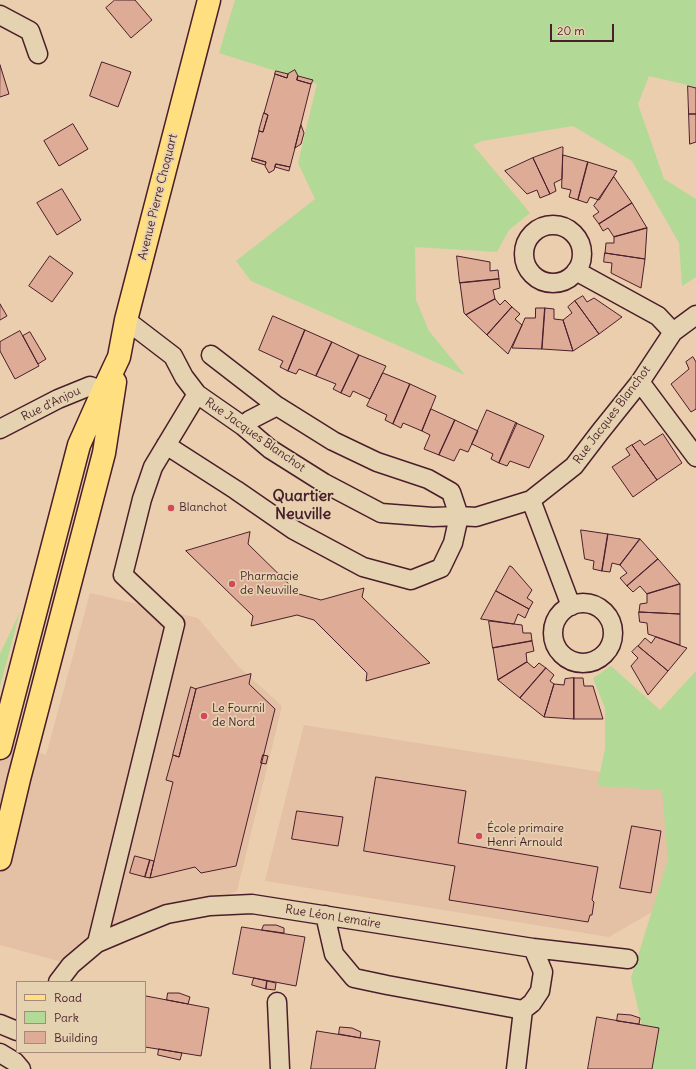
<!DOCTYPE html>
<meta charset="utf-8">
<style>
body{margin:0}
#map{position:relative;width:696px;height:1069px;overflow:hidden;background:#ebceae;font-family:Delius,sans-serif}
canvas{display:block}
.legend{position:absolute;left:16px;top:981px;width:130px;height:72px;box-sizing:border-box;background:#e5d2b0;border:1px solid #a78a7b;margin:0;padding:5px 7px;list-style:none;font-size:12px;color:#4a1f2b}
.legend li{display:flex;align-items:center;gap:8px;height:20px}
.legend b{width:20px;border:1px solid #a78a7b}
.scale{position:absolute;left:550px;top:24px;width:64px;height:18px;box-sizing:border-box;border:2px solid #4a1f2b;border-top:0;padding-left:5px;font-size:12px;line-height:14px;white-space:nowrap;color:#4a1f2b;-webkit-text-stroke:3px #e5d2b0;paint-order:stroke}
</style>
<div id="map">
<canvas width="696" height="1069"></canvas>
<ul class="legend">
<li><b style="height:5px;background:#ffdf80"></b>Road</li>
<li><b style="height:11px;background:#b2d995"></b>Park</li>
<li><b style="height:11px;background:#deab97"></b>Building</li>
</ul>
<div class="scale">20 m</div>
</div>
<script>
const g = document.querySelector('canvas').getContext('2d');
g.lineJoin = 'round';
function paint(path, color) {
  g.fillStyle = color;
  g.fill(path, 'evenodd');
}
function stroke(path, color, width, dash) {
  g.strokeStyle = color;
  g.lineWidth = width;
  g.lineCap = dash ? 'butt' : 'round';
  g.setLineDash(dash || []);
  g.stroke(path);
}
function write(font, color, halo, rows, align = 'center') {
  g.font = font + ' Delius,sans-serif';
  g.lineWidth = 3.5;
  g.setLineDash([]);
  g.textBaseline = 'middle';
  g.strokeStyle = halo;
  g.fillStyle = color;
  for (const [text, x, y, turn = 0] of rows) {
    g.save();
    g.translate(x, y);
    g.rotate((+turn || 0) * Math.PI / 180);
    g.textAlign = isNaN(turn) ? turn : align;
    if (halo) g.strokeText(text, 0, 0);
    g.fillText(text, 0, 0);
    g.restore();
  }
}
paint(new Path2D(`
 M 90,593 L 198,618 L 238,666 L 282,706 L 237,891 L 62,962 L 0,945 L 0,739 L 46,755 Z
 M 304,725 L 696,787 L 659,908 L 609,937 L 265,881 Z`), '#e4c1a5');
paint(new Path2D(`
 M 235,0 L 696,0 L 696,87 L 649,76 L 638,104 L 664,179 L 696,199 L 696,277 L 682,286 L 679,243 L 632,161 L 573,126 L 482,141 L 473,145 L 530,213 L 509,230 L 497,252 L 415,247 L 416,300 L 429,331 L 465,375 L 251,281 L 236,261 L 315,199 L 298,163 L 317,84 L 219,53 Z
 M 20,612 L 0,686 L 0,654 Z
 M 611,666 L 660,710 L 696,671 L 696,1069 L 652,1069 L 631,978 L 668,860 L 662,790 L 597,786 L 605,749 L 605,708 L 593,678 Z`), '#b2d995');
const building = new Path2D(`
 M 115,0 L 135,0 L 152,20 L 131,38 L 106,8 Z
 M 102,62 L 131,72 L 118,107 L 90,96 Z
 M 0,65 L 9,94 L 0,97 Z
 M 295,70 L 298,76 L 297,80 L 311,84 L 295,148 L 290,167 L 276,164 L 274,170 L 269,173 L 265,166 L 266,162 L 252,158 L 259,131 L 263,132 L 268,115 L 264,113 L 275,74 L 287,78 L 288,74 Z
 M 276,71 L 288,74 L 287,78 L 275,74 Z
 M 298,76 L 313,80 L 311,84 L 297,80 Z
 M 688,86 L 696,88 L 696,114 L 689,114 Z
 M 264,113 L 268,115 L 263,132 L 259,131 Z
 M 689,114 L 696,114 L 696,142 L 690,144 Z
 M 73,124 L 88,149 L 59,166 L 44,141 Z
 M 301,125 L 304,133 L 301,144 L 295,148 Z
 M 562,147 L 563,147 L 562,179 L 554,183 L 556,191 L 550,194 L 533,158 Z
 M 563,155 L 588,162 L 578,200 L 569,197 L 571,190 L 562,188 Z
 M 252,158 L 266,162 L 265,165 L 252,161 Z
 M 533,158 L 550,194 L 540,198 L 537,190 L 527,194 L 505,171 Z
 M 588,162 L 617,171 L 599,200 L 590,197 L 587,203 L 578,200 Z
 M 276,164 L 290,167 L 289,171 L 275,167 Z
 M 614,177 L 632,203 L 599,224 L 593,216 L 599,212 L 594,206 Z
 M 62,189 L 81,220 L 57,235 L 37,203 Z
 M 632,203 L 647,228 L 614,237 L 608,228 L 603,231 L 599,224 Z
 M 647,228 L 645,259 L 605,253 L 606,243 L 614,243 L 614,237 Z
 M 605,253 L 645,259 L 641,288 L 611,273 L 612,263 L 604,262 Z
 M 50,256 L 73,273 L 52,302 L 29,286 Z
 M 457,256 L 490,262 L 490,271 L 498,270 L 499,279 L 460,283 Z
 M 499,279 L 500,288 L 493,290 L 495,299 L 466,315 L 464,313 L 460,283 Z
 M 583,296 L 587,302 L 594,298 L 622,317 L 599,334 L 575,301 Z
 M 495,299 L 500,305 L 505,300 L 512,307 L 487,335 L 466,315 Z
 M 575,301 L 599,334 L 573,351 L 563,320 L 572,313 L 568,307 Z
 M 0,304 L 7,316 L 0,320 Z
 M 512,307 L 520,314 L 515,319 L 522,325 L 508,354 L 487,335 Z
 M 536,308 L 545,308 L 542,349 L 512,348 L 522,325 L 525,318 L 535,318 Z
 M 545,308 L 554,309 L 554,319 L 563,320 L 573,351 L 542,349 Z
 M 273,316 L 305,330 L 288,371 L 280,367 L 283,361 L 259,350 Z
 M 305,330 L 332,342 L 316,376 L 299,369 L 296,374 L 288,371 Z
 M 20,331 L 39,366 L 15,379 L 0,351 L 0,342 Z
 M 30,332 L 46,359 L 38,364 L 23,336 Z
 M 332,342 L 359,355 L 341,393 L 333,389 L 336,384 L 316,376 Z
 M 359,355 L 386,366 L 370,399 L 353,391 L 350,397 L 341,393 Z
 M 693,357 L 696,362 L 696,409 L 691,412 L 671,384 L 689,369 L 686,362 Z
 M 383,373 L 410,384 L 393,424 L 385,420 L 387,415 L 367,406 Z
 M 410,384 L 436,396 L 422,431 L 403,423 L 401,428 L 393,424 Z
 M 431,409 L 455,420 L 439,455 L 424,449 L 430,435 L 422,431 Z
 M 487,410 L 517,423 L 499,463 L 491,459 L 493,454 L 472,444 Z
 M 455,420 L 478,431 L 468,452 L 460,449 L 454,461 L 439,455 Z
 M 516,423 L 543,435 L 544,436 L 529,468 L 510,461 L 507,466 L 499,463 Z
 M 663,434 L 682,463 L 657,480 L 632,445 L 640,440 L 644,445 Z
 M 632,445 L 657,480 L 633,497 L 612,467 L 630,455 L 626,449 Z
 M 581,530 L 608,534 L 602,571 L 593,569 L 594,561 L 585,559 Z
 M 250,532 L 248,544 L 299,594 L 321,600 L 364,588 L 362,597 L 430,663 L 366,681 L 367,673 L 314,620 L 297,615 L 251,626 L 253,616 L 186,551 Z
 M 608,534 L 640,539 L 620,565 L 612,563 L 610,572 L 602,571 Z
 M 640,539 L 658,559 L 627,586 L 620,578 L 627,573 L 620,565 Z
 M 658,559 L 680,584 L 647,594 L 640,586 L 633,592 L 627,586 Z
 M 510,566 L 512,567 L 532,590 L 527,598 L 533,602 L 529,609 L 496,591 Z
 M 680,584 L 680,614 L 639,612 L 640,604 L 647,603 L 647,594 Z
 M 496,591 L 529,609 L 525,618 L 518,614 L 514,624 L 481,619 Z
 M 639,612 L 680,614 L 680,645 L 648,634 L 647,623 L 640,622 Z
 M 489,621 L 522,625 L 523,633 L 531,633 L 532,641 L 493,648 Z
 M 656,637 L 687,648 L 668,671 L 638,646 L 645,638 L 651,643 Z
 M 532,641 L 534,651 L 526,653 L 527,662 L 498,680 L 493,648 Z
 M 638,646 L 668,671 L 648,695 L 631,666 L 638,658 L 632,652 Z
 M 527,662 L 534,668 L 539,663 L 546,668 L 520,698 L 498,680 Z
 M 546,668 L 554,675 L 550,681 L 554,684 L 544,717 L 520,698 Z
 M 251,674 L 249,684 L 275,709 L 236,866 L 201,873 L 195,867 L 150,878 L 173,782 L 166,780 L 173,755 L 179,757 L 196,689 Z
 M 574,678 L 574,719 L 544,717 L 554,684 L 564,685 L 565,679 Z
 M 574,678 L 583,678 L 584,686 L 593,686 L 603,719 L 574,719 Z
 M 191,687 L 196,689 L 179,757 L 173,755 Z
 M 263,755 L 268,756 L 266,764 L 261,763 Z
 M 376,777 L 466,791 L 458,843 L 598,867 L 592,900 L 594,902 L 592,915 L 590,915 L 588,922 L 449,900 L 455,866 L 364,851 Z
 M 297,811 L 343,817 L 338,846 L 292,839 Z
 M 632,826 L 661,831 L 651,893 L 620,888 Z
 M 135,856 L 150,860 L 145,877 L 130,873 Z
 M 150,860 L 154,861 L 150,878 L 145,877 Z
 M 264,925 L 276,925 L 284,928 L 284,933 L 262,930 Z
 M 242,927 L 305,937 L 296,986 L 233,974 Z
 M 254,978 L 267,981 L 266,989 L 252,985 Z
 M 267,981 L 276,983 L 275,990 L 266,989 Z
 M 168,993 L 179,993 L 190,997 L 188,1004 L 167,1000 Z
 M 146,996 L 209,1008 L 201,1056 L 145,1047 L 145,1004 Z
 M 618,1014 L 631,1015 L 640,1018 L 639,1024 L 617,1021 Z
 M 597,1017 L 659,1028 L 652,1069 L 588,1069 Z
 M 340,1027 L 352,1028 L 361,1032 L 360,1038 L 339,1034 Z
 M 317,1031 L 380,1041 L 375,1069 L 311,1069 Z
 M 159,1049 L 182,1053 L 180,1060 L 158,1055 Z`);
paint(building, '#deab97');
stroke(building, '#4a1f2b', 1);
const street = new Path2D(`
 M 0,15 L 30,31 L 38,54
 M524 254a29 29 0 1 1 58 0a29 29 0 1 1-58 0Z
 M 576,271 L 658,316 L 673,332
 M 126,320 L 173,356 L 184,377 L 197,394 L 243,426 L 270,449 L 324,483 L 381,513 L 433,517 L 459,516 L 476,517 L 531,500 L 574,466 L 600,432 L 640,382 L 673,332 L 696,315
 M 211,355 L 277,406
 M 640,382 L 696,457
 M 0,429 L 58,399 L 90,386 L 103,391
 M 166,445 L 236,490 L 294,530 L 363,567 L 411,580 L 441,568 L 453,543 L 459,516 L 451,492 L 428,479 L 377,462 L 333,441 L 277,406 L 250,420 L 243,426
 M 531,500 L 571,606
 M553 633a30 30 0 1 1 60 0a30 30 0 1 1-60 0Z
 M 325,915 L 334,954 L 354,978 L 387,985 L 523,1010
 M 97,943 L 175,624 L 123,575 L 142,499 L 153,467 L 197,394
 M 58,982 L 71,965 L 97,943 L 123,932 L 167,914 L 210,906 L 252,904 L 533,948 L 628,959
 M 277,1002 L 280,1069
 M 0,1024 L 17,1031
 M 0,1053 L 15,1062 L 21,1069
 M 516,1069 L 523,1010 L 532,1003 L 540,991 L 543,972 L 533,948`);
const primary = new Path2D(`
 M 0,748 L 79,445 L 103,391 L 119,357 L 126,320 L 209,0
 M 0,859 L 19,779 L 104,453 L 115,382`);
stroke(street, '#4a1f2b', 21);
stroke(primary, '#4a1f2b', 25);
stroke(street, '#e5d2b0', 18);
stroke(primary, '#ffdf80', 22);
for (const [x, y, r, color] of [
 [171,508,4,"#d1495b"],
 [232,584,4,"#d1495b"],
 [204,716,4,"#d1495b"],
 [479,836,4,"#d1495b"]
]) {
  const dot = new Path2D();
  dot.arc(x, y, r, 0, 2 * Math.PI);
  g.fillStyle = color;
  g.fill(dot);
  stroke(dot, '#e5d2b0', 1.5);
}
write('12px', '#4a1f2b', '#e5d2b0', [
 ["Avenue Pierre Choquart",158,197,-76],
 ["Rue d'Anjou",51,404,-26],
 ["Rue Jacques Blanchot",612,415,-53],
 ["Rue Jacques Blanchot",255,435,35],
 ["Rue Léon Lemaire",333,917,9]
]);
write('12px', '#4a1f2b', '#e5d2b0', [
 ["Blanchot",179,508],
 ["Pharmacie",240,577],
 ["de Neuville",240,591],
 ["Le Fournil",212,709],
 ["de Nord",212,723],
 ["École primaire",487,829],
 ["Henri Arnould",487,843]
], 'left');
write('bold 16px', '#4a1f2b', '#e5d2b0', [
 ["Quartier",303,496],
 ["Neuville",303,514]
]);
</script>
